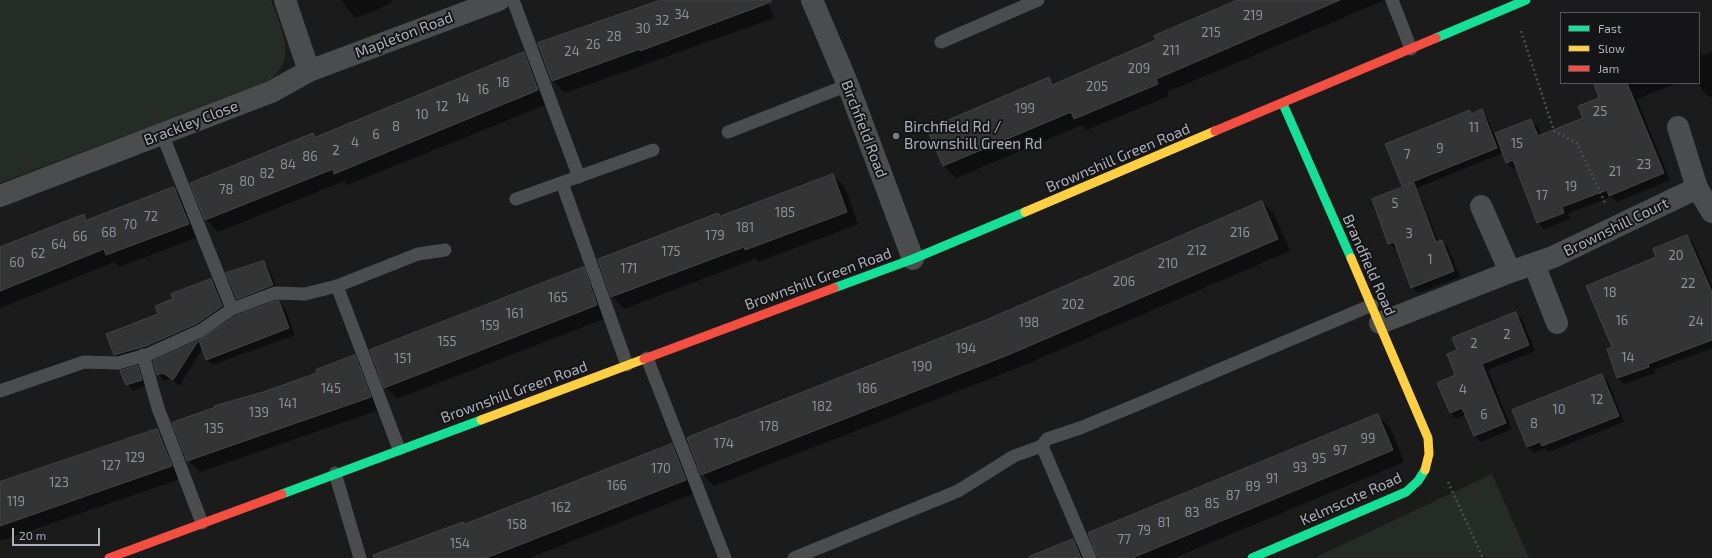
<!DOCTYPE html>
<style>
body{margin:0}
#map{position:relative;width:1712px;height:558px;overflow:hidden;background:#1b1b1b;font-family:"Exo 2",sans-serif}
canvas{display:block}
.legend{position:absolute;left:1560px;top:12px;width:140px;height:72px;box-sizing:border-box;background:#151517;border:1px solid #525358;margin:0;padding:5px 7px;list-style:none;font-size:12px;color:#adb0ba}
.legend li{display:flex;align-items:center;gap:8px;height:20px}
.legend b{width:20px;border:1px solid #525358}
.scale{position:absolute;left:12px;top:528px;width:88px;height:18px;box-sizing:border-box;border:2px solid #adb0ba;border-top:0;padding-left:5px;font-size:12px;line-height:14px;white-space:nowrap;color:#adb0ba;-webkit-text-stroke:3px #151517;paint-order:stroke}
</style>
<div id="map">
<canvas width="1712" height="558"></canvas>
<ul class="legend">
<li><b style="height:5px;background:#16e098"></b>Fast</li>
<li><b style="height:5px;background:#ffcf43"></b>Slow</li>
<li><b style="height:5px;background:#f24e42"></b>Jam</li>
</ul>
<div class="scale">20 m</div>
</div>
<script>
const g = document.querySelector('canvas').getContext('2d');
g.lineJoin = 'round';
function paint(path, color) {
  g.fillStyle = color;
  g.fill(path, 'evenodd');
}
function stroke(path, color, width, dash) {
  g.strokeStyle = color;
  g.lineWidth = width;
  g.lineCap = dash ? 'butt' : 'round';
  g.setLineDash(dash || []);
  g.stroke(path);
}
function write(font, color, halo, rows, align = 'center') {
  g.font = font + ' "Exo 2",sans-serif';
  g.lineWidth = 4;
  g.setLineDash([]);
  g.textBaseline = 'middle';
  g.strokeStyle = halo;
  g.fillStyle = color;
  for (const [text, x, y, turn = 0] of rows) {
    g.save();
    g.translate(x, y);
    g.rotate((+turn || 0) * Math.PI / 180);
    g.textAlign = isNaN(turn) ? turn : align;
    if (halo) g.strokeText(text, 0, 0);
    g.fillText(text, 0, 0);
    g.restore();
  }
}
paint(new Path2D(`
 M 0,0 L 271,0 C 282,30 299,61 266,83 L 0,183 Z
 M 1492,474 L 1529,558 L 1314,558 L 1469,485 Z`), '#252b25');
paint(new Path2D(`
 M 342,0 L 391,0 L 392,3 L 356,18 L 344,5 Z
 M 664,0 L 767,0 L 774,18 L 565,93 L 553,81 Z
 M 1242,0 L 1385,0 L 1167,92 L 1169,96 L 1087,130 L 1082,125 L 956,178 L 944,166 L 928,129 L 1048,78 L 1055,85 L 1157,40 Z
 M 1699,46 L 1703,56 L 1712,52 L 1712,96 L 1709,97 L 1702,90 L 1699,82 Z
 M 524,53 L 536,65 L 550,103 L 347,185 L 344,181 L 218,232 L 206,219 L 313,134 L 316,138 Z
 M 1595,83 L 1677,83 L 1637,99 L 1670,180 L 1617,202 L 1611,197 L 1568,213 L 1570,219 L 1544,229 L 1538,223 L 1517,167 L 1513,169 L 1507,162 L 1503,153 L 1417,188 L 1439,242 L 1442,241 L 1448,247 L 1460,277 L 1418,293 L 1412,287 L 1398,248 L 1395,249 L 1389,243 L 1404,188 L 1402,185 L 1469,111 L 1472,114 L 1481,111 L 1487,117 L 1494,134 L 1531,121 L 1538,127 L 1541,136 L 1584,119 L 1600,98 Z
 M 832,175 L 845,187 L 858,224 L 758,262 L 755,259 L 624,309 L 612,296 L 721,217 Z
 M 174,188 L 186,200 L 201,236 L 119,267 L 114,262 L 0,308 L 0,249 L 83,215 L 89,220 Z
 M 1262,202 L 1274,214 L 1290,251 L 1020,367 L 714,486 L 702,474 L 987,321 Z
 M 1687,236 L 1693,242 L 1712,286 L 1712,348 L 1654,370 L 1655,373 L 1624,384 L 1618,378 L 1614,348 L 1657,257 Z
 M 263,262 L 269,268 L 278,292 L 244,304 L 237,298 Z
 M 583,268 L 595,280 L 609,317 L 397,399 L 385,387 Z
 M 211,280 L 217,286 L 228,312 L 121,361 L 115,354 L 174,299 Z
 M 279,302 L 285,308 L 295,335 L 213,365 L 207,359 L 203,348 L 180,385 L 170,379 L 164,381 L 158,374 L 154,362 L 197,342 L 202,347 Z
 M 1516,313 L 1522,319 L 1535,351 L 1488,370 L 1512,429 L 1481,442 L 1475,436 L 1466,415 L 1457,419 L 1451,413 L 1439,384 L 1457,376 L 1458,351 Z
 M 355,357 L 367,369 L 382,409 L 200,472 L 188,460 L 218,407 L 318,373 Z
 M 137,367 L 144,373 L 147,386 L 133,391 L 127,384 Z
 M 1602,375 L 1608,381 L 1624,422 L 1549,452 L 1545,448 L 1534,453 L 1527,447 Z
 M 1377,415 L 1390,427 L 1404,462 L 1174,558 L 1098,558 Z
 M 157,430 L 169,442 L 183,478 L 3,540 L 0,539 L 0,484 Z
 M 672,445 L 684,457 L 698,492 L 529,558 L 384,558 Z
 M 1073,540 L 1085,552 L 1088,558 L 1030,558 Z`), '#0007');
const building = new Path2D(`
 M 661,0 L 771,0 L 771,2 L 640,51 L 640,49 L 552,81 L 538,43 Z
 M 1238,0 L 1340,0 L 1156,79 L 1158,84 L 1074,119 L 1071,112 L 943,166 L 927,129 L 1049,77 L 1052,85 L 1156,40 L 1154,36 Z
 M 524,52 L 538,90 L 334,174 L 333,169 L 205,220 L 190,183 L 313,133 L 315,137 Z
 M 1594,83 L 1627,83 L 1664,173 L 1609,196 L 1607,190 L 1562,207 L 1564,213 L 1537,223 L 1513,160 L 1506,163 L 1495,133 L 1531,119 L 1538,136 L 1583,118 L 1578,106 L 1599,98 Z
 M 1482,109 L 1497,148 L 1402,186 L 1385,144 L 1470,110 L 1471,114 Z
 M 833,174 L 847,212 L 745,250 L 744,247 L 611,297 L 598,259 L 718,213 L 720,216 Z
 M 1414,183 L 1436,242 L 1442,240 L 1454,271 L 1411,288 L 1394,242 L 1388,244 L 1372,199 Z
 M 174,187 L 189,224 L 106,255 L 104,249 L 0,291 L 0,247 L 84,214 L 86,220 Z
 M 1262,201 L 1278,239 L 1008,355 L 701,475 L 687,438 L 688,437 L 986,320 Z
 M 1687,235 L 1712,292 L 1712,340 L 1648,364 L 1649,367 L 1617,378 L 1607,349 L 1612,347 L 1586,286 L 1656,257 L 1653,249 Z
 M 264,261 L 273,285 L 237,299 L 226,273 Z
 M 584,267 L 597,305 L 384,388 L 370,350 Z
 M 211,279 L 222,306 L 196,324 L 146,346 L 114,355 L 106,334 L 158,314 L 155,306 L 173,299 L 171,294 Z
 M 276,301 L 279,301 L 289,328 L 206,360 L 199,340 L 236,316 Z
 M 1516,312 L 1529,345 L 1482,364 L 1506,423 L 1474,436 L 1462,408 L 1450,413 L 1437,383 L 1455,375 L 1447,354 L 1457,350 L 1452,338 Z
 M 198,341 L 173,380 L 163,373 L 157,375 L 153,361 Z
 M 355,355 L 371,397 L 187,461 L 172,423 L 176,421 L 216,407 L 214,406 L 263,392 L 317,373 L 316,370 Z
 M 138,366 L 142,380 L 126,385 L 120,371 Z
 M 1602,374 L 1619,416 L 1542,446 L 1540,442 L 1527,447 L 1512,410 Z
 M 1378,414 L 1393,450 L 1132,558 L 1098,558 L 1088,533 Z
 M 157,429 L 172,466 L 0,526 L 0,482 Z
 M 672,444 L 686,480 L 486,558 L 374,558 L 373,555 L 463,522 L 464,524 Z
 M 1073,539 L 1081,558 L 1029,558 L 1029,557 Z`);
paint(building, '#343435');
stroke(building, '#434447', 1);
stroke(new Path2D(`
 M 1521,31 L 1554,131 L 1577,143 L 1605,203
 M 1448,482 L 1483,558`), '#4c4d4f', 2.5, [2, 3]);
stroke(new Path2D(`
 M 513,0 L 579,177
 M 1392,0 L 1411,49
 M 941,42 L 1038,0
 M 728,132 L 848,85
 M 562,183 L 627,365
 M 516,199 L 653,150
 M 337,286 L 399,449
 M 232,309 L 275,293 L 305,294 L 337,286 L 418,254 L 445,250
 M 143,355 L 158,408 L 202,523
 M 647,358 L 725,558
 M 0,391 L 84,362 L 118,363 L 149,354 L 200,331 L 232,309 L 162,134
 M 1042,446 L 1090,558
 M 335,473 L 360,558
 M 794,558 L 958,491 L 1014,456 L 1042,446 L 1047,439 L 1080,428 L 1136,405 L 1372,305`), '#4b4c4d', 13);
stroke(new Path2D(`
 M 285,0 L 309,71
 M 812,0 L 848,85 L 913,259
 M 1678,127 L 1697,188 L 1712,212
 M 0,196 L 271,92 L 309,71 L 499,0
 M 1481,206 L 1510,272
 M 1534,264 L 1557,323
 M 1380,323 L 1510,272 L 1553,257 L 1697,188`), '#4b4c4d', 22);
stroke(new Path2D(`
 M 1436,38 L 1526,0
 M 1283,104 L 1351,258
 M 834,288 L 913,259 L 1025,212
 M 282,494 L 481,420
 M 1252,558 L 1406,492 L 1418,481 L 1425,470`), '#16e098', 9);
stroke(new Path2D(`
 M 1025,212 L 1215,131
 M 1351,258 L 1428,438 L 1429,454 L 1425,470
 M 481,420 L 644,359`), '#ffcf43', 9);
stroke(new Path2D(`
 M 1215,131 L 1436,38
 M 644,359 L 834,288
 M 109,558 L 282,494`), '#f24e42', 9);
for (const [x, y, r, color] of [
 [896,136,4,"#7a7c82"]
]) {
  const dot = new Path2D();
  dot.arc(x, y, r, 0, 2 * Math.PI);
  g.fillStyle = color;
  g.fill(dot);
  stroke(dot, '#151517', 1.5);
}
write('13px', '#8f9199', null, [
 ["34",682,15],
 ["219",1253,16],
 ["32",662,21],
 ["30",643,29],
 ["215",1211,33],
 ["28",614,37],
 ["26",593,45],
 ["211",1171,51],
 ["24",572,52],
 ["209",1139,69],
 ["18",503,83],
 ["205",1097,87],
 ["16",483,90],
 ["14",463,99],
 ["12",442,107],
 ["199",1025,109],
 ["25",1600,112],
 ["10",422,115],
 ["8",396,127],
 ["11",1474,128],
 ["6",376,135],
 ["4",355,143],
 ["15",1517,144],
 ["9",1440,149],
 ["2",336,151],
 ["7",1407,155],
 ["86",310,157],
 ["84",288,165],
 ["23",1644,165],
 ["21",1615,172],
 ["82",267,174],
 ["80",247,182],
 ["19",1571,187],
 ["78",226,190],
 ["17",1542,196],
 ["5",1395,204],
 ["185",785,213],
 ["72",151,217],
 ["70",130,225],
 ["181",745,228],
 ["68",109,233],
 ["216",1240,233],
 ["3",1409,234],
 ["179",715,236],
 ["66",80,237],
 ["64",59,245],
 ["212",1197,251],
 ["175",671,252],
 ["62",38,254],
 ["20",1676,256],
 ["1",1430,260],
 ["60",17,263],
 ["210",1168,264],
 ["171",629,269],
 ["206",1124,282],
 ["22",1688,284],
 ["18",1610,293],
 ["165",558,298],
 ["202",1073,305],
 ["161",515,314],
 ["16",1622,321],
 ["24",1696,322],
 ["198",1029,323],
 ["159",490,326],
 ["2",1507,335],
 ["155",447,342],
 ["2",1474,344],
 ["194",966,349],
 ["14",1628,358],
 ["151",403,359],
 ["190",922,367],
 ["145",331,389],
 ["186",867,389],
 ["4",1463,390],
 ["12",1597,400],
 ["141",288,404],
 ["182",822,407],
 ["10",1559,410],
 ["139",259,413],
 ["6",1484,415],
 ["8",1534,424],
 ["178",769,427],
 ["135",214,429],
 ["99",1368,439],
 ["174",724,444],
 ["97",1340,451],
 ["129",135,458],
 ["95",1319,459],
 ["127",111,466],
 ["93",1300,468],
 ["170",661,469],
 ["91",1272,479],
 ["123",59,483],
 ["166",617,486],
 ["89",1253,487],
 ["87",1233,496],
 ["119",16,502],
 ["85",1212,504],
 ["162",561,508],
 ["83",1192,513],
 ["81",1164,523],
 ["158",517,525],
 ["79",1144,531],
 ["77",1124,540],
 ["154",460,544]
]);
write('15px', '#adb0ba', '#151517', [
 ["Mapleton Road",404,35,-21],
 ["Brackley Close",191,123,-21],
 ["Birchfield Road",864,129,69],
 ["Brownshill Green Road",1118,158,-23],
 ["Brownshill Court",1616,227,-26],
 ["Brandfield Road",1369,265,66],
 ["Brownshill Green Road",818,279,-20],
 ["Brownshill Green Road",514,392,-20],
 ["Kelmscote Road",1351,499,-24]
]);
write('15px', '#adb0ba', '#151517', [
 ["Birchfield Rd /",904,127],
 ["Brownshill Green Rd",904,144]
], 'left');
</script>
